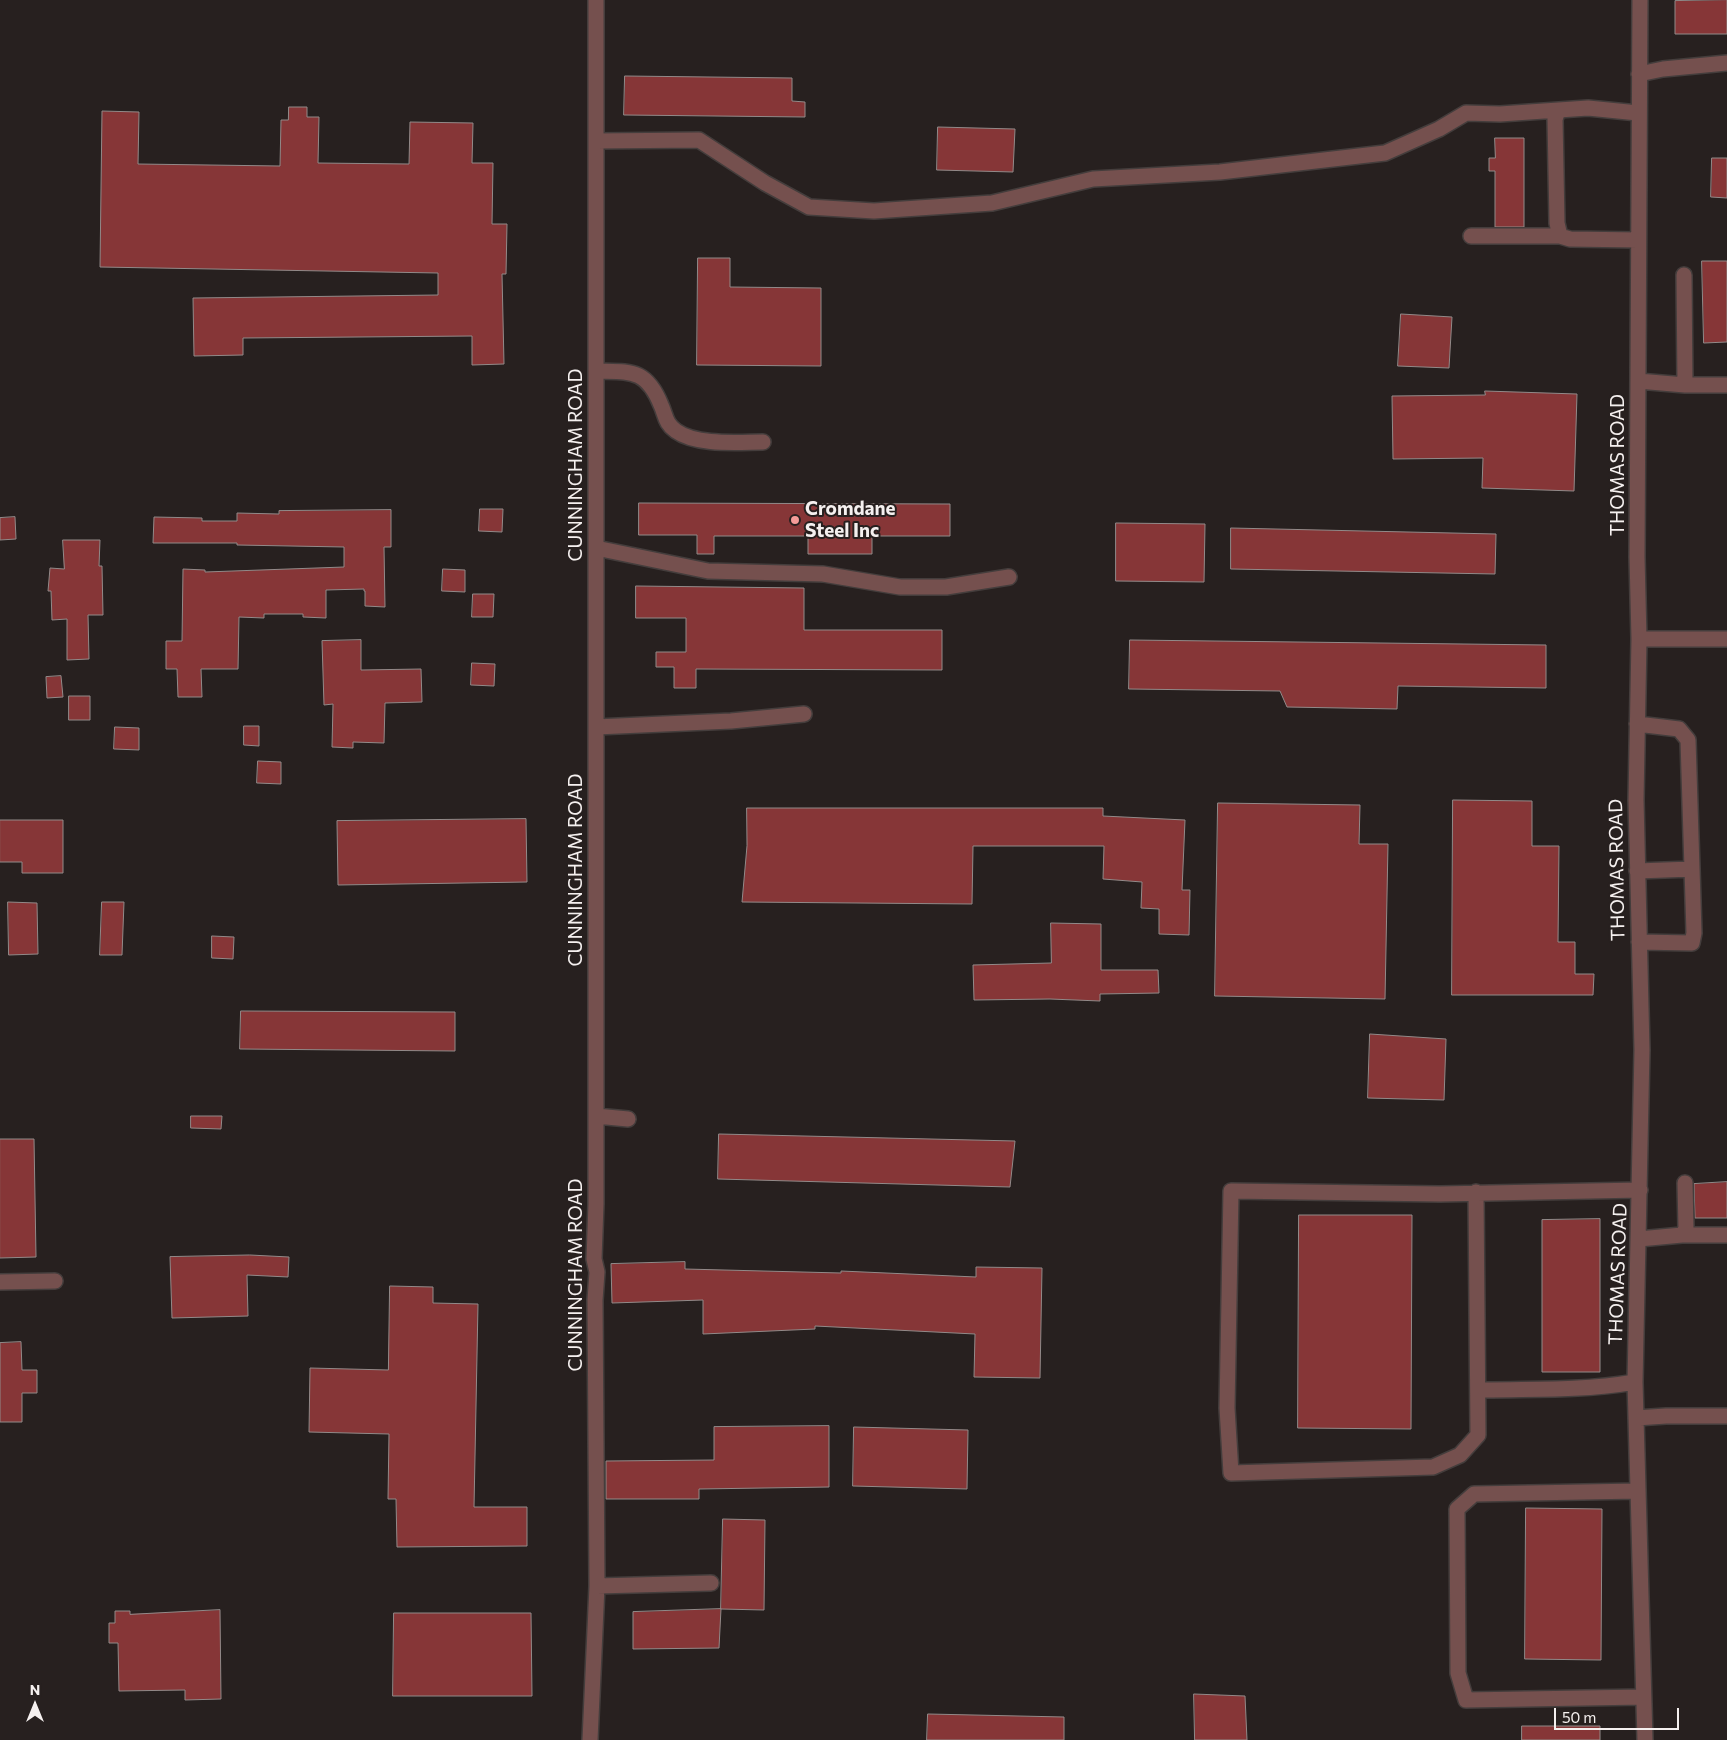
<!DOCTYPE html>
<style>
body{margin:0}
#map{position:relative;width:1727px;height:1740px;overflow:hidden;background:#27201f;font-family:Commissioner,sans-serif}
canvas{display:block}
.north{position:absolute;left:10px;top:1680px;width:50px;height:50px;-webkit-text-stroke:4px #27201f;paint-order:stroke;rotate:0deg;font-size:14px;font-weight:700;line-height:20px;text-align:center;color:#f5f0ef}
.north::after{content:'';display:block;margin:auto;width:18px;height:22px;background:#f5f0ef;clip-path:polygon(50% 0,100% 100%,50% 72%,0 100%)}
.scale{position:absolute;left:1554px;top:1708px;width:125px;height:22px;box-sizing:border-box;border:2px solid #f5f0ef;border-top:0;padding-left:6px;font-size:15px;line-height:18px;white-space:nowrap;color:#f5f0ef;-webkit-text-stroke:4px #27201f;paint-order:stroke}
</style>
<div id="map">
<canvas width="1727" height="1740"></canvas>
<div class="north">N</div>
<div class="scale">50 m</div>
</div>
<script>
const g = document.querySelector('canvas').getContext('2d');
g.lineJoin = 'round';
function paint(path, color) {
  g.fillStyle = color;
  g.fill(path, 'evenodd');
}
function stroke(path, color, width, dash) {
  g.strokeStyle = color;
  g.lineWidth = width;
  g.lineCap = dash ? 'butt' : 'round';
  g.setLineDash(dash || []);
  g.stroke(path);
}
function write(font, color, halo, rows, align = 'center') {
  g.font = font + ' Commissioner,sans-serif';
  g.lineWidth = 4;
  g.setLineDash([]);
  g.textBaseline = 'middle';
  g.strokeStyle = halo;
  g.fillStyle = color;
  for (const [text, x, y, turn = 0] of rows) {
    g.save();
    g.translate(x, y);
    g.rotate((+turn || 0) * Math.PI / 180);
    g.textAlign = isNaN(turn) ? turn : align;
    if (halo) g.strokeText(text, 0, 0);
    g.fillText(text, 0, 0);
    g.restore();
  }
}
const building = new Path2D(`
 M 1727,0 L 1727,34 L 1675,34 L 1675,1 Z
 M 625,76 L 792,78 L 792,101 L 805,102 L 805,117 L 624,115 Z
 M 289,107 L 307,107 L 307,117 L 319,117 L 318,163 L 409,164 L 410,122 L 473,123 L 472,163 L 493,163 L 492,224 L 507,224 L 506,274 L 502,274 L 504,364 L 472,365 L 472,336 L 243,338 L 243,355 L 194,356 L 193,298 L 438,295 L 438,273 L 100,267 L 102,111 L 139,112 L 138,164 L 280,166 L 281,120 L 288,120 Z
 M 938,127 L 1015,129 L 1013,172 L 937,170 Z
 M 1495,138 L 1524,138 L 1524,227 L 1495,227 L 1495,171 L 1489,171 L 1489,158 L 1495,158 Z
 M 1712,158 L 1727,158 L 1727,198 L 1711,197 Z
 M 698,258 L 730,258 L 730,287 L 821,288 L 821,366 L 697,365 Z
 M 1702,261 L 1727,261 L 1727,342 L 1704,343 Z
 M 1401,314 L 1452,317 L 1449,368 L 1398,366 Z
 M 1485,391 L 1577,394 L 1574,491 L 1482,488 L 1483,458 L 1393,459 L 1392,396 L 1485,395 Z
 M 639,503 L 950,504 L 950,536 L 872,536 L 872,554 L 808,554 L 808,536 L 714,536 L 714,554 L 697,554 L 697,535 L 639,535 Z
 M 480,509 L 503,509 L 502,532 L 479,531 Z
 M 391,510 L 391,547 L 384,547 L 385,607 L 365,606 L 365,591 L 364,591 L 364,589 L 326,590 L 326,618 L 303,617 L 303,614 L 264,614 L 264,618 L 239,617 L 238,669 L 201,669 L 202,697 L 178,697 L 177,669 L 166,669 L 166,641 L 182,641 L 183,569 L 205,570 L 205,572 L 344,567 L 344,547 L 237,545 L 237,543 L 153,543 L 154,517 L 202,518 L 202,521 L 237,521 L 237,513 L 279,514 L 279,511 Z
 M 15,517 L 16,539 L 0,540 L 0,518 Z
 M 1116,523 L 1205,524 L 1204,582 L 1116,581 Z
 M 1231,528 L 1496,534 L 1495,574 L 1231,569 Z
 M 63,540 L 100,540 L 99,566 L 102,566 L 103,615 L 88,615 L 89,659 L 67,660 L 67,619 L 52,620 L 51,591 L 48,591 L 50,568 L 64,569 Z
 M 443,569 L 465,570 L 465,592 L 442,591 Z
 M 636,586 L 804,588 L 804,630 L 942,630 L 942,670 L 696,669 L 696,688 L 674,688 L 674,667 L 656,667 L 656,652 L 686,652 L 686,618 L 636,618 Z
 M 473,594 L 494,594 L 493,617 L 472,617 Z
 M 361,640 L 361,670 L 421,669 L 422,702 L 385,703 L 384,743 L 353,742 L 353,748 L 332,747 L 333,704 L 324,705 L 322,641 Z
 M 1130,640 L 1546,645 L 1546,688 L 1398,686 L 1397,709 L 1287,707 L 1280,691 L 1129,689 Z
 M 472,663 L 495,664 L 494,686 L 471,685 Z
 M 61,676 L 63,697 L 47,698 L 46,677 Z
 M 69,696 L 90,696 L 90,720 L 69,720 Z
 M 244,726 L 259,726 L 259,746 L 244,745 Z
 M 115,727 L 139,728 L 139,750 L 114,749 Z
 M 258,761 L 281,762 L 281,784 L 257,783 Z
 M 1453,800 L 1532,801 L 1532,846 L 1559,846 L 1558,942 L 1575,942 L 1575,974 L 1594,974 L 1593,995 L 1452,995 Z
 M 1218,803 L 1360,805 L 1359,844 L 1388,844 L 1385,999 L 1215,996 Z
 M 747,808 L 1103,808 L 1103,816 L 1185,820 L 1182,890 L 1190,890 L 1189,935 L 1159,934 L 1159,909 L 1141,908 L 1142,882 L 1103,879 L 1104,846 L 973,846 L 972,904 L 742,902 L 747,846 Z
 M 526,819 L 527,882 L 338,885 L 337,821 Z
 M 0,820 L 63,820 L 63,873 L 22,873 L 22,862 L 0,862 Z
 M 8,902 L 37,903 L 38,954 L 9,955 Z
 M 102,902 L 124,902 L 122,955 L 100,955 Z
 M 1051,923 L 1101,924 L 1101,970 L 1158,970 L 1159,993 L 1100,994 L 1100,1001 L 1050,999 L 974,1000 L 973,965 L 1051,963 Z
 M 212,936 L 234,937 L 233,959 L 212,958 Z
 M 241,1011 L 455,1012 L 455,1051 L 240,1049 Z
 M 1370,1034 L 1446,1039 L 1444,1100 L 1368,1098 Z
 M 191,1116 L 222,1116 L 221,1129 L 191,1128 Z
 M 719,1134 L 1015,1141 L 1010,1187 L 718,1179 Z
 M 0,1139 L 34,1139 L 36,1257 L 0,1258 Z
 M 1727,1182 L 1727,1218 L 1695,1218 L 1694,1184 Z
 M 1299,1215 L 1412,1215 L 1411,1429 L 1298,1428 Z
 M 1600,1219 L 1600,1372 L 1542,1372 L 1542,1220 Z
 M 250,1255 L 289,1257 L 288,1277 L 247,1275 L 248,1316 L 172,1318 L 170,1257 Z
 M 685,1262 L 685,1269 L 841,1273 L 841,1271 L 976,1277 L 976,1267 L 1042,1268 L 1040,1378 L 974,1377 L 975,1334 L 815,1326 L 815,1329 L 703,1334 L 703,1300 L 612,1303 L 611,1264 Z
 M 390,1286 L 433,1287 L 433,1303 L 478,1304 L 474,1507 L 527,1507 L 527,1546 L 397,1547 L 396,1499 L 388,1499 L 389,1434 L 309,1432 L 310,1368 L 388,1370 Z
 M 21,1342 L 22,1370 L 37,1370 L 37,1393 L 22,1393 L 22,1422 L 0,1422 L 0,1343 Z
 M 829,1426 L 829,1487 L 699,1489 L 699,1499 L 606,1499 L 606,1461 L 714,1460 L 714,1427 Z
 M 854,1427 L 968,1430 L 967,1489 L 853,1486 Z
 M 1526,1508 L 1602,1509 L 1601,1660 L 1525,1659 Z
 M 723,1519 L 765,1520 L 764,1610 L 721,1609 Z
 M 721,1609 L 719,1648 L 633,1649 L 633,1612 Z
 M 220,1610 L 221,1699 L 185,1700 L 185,1690 L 119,1691 L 118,1643 L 109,1643 L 109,1623 L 115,1623 L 115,1611 L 130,1611 L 130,1614 Z
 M 394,1613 L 531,1613 L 532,1696 L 393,1696 Z
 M 1194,1694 L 1245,1696 L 1247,1740 L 1195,1740 Z
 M 928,1714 L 1064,1717 L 1064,1740 L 927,1740 Z
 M 1522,1726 L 1600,1726 L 1600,1740 L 1522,1740 Z`);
paint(building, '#863637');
stroke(building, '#928a89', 1);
const minor = new Path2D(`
 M 1640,0 L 1637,557 L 1639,639 L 1636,800 L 1642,1050 L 1635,1382 L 1645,1740
 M 1639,74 L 1663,69 L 1727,63
 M 1558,111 L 1555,119 L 1557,223 L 1560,236
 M 596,141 L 699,140 L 765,183 L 809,207 L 874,211 L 992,203 L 1093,179 L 1220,172 L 1385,153 L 1439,129 L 1466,113 L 1500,114 L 1588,108 L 1638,113
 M 1471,236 L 1560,236 L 1570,239 L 1638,240
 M 1684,275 L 1685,385
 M 596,371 C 630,372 646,368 661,405 C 666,416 665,423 676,431 C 697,446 739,442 763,442
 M 1638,381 L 1685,385 L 1727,385
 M 596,548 L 708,571 L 823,574 L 900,587 L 946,587 L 1009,577
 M 1639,639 L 1727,639
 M 1637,724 L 1679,729 L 1688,740 L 1694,933 L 1692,943 L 1639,942
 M 596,727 L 731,721 L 804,714
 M 1637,871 L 1692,869
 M 596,1116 L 628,1119
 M 1476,1192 L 1478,1435 L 1460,1455 L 1433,1467 L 1231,1473 L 1227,1408 L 1231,1191 L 1440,1194 L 1640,1190
 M 1682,1235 L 1727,1235
 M 1639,1239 L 1682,1235 L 1686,1229 L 1685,1183
 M 0,1282 L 55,1281
 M 1478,1390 C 1530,1389 1583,1391 1635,1382
 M 1636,1418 L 1666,1416 L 1727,1416
 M 1638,1491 L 1474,1494 L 1457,1509 L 1458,1673 L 1466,1700 L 1643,1697
 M 597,1586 L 711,1583
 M 590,1740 L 597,1586 L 595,1300 L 597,1272 L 594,1259 L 596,1204 L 596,0`);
stroke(minor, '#443d3c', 18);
stroke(minor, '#75504e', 15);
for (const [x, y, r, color] of [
 [795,520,5,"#f59b98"]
]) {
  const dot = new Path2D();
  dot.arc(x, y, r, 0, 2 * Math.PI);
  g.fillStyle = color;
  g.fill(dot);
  stroke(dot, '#27201f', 2);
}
write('19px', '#f5f0ef', '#27201f', [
 ["CUNNINGHAM ROAD",576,465,-90],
 ["THOMAS ROAD",1618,465,-90],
 ["CUNNINGHAM ROAD",576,870,-90],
 ["THOMAS ROAD",1617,870,-91],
 ["THOMAS ROAD",1618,1274,-88],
 ["CUNNINGHAM ROAD",576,1275,-90]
]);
write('bold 19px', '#f5f0ef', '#27201f', [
 ["Cromdane",805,509],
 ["Steel Inc",805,531]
], 'left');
</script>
